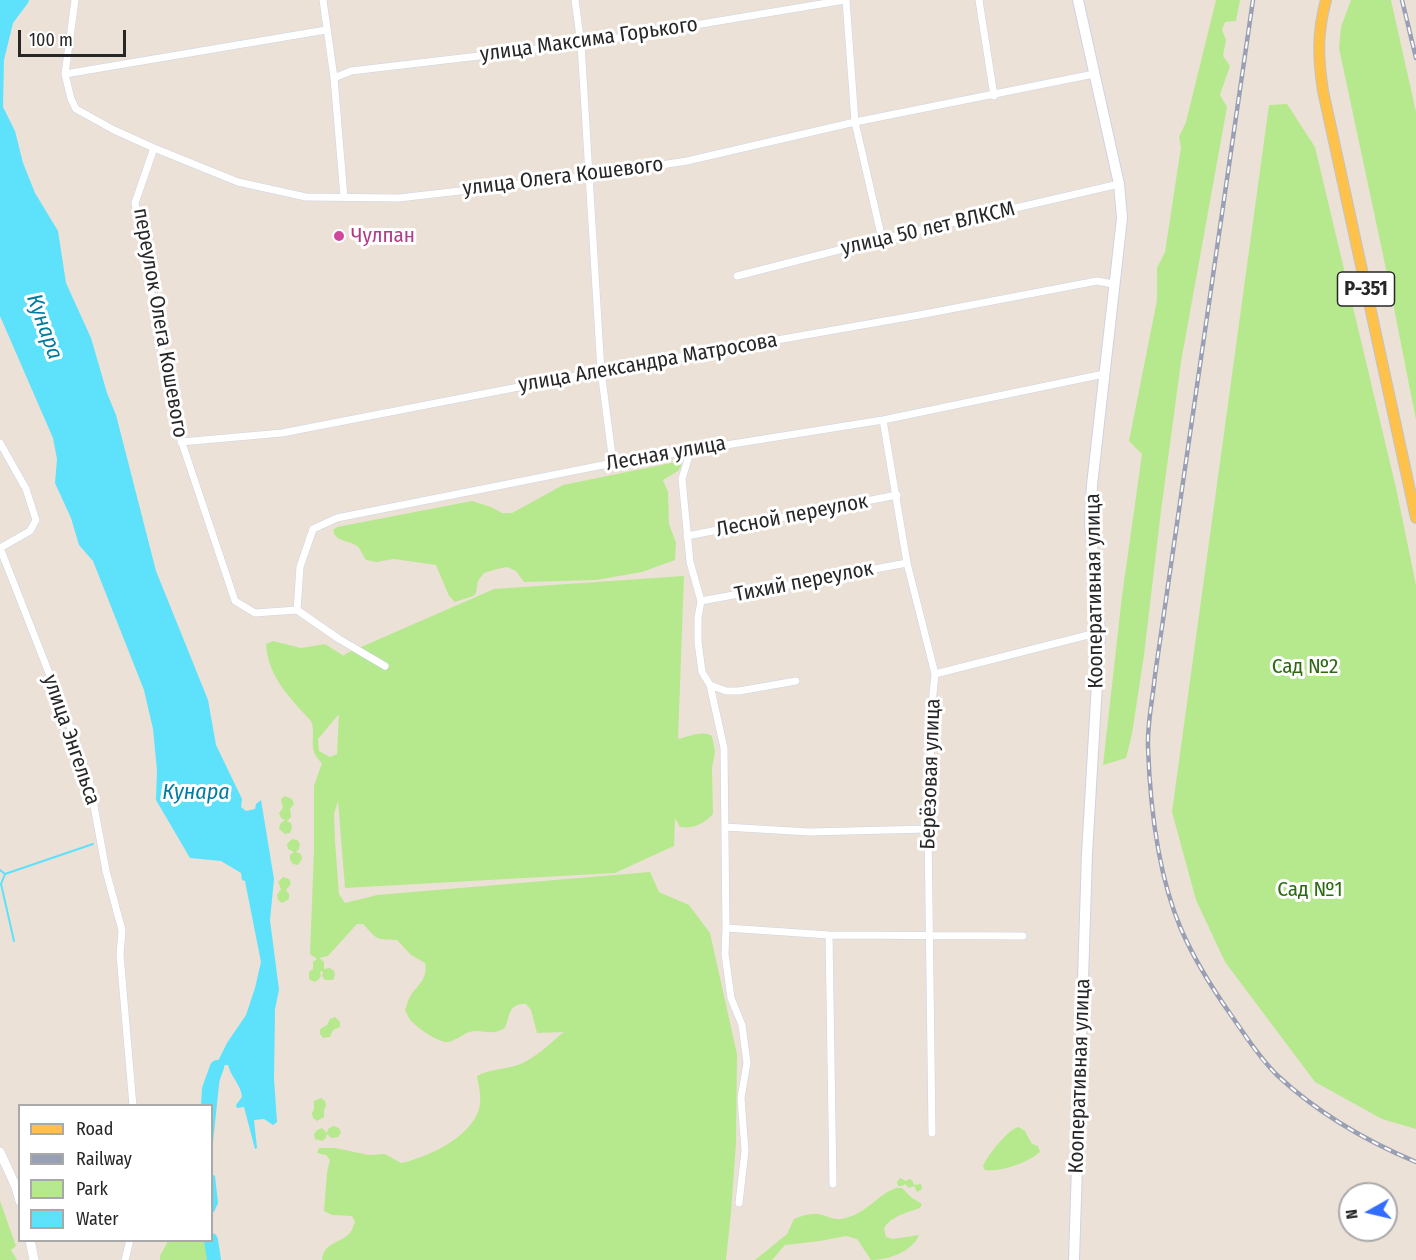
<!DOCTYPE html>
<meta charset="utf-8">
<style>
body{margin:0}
#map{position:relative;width:1416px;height:1260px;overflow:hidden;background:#ece1d7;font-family:"Fira Sans Condensed",sans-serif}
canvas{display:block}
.legend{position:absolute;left:18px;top:1104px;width:195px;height:138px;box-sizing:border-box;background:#fff;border:2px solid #a9a9a9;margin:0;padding:8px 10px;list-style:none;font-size:18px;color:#272727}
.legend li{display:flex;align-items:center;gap:12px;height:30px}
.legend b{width:30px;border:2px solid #a9a9a9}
.north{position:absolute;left:1338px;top:1182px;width:60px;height:60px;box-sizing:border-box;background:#fff;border:2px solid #a9a9a9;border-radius:50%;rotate:262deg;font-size:16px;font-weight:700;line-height:24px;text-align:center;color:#272727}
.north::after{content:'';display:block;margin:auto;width:21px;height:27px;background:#316dff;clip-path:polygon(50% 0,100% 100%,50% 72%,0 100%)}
.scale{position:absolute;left:18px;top:30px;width:108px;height:27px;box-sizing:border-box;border:3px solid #272727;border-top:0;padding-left:8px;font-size:18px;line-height:21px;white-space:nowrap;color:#272727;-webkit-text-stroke:4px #fff;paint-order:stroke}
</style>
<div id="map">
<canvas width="1416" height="1260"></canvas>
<ul class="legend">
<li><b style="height:8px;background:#fec24a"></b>Road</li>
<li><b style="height:8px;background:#9aa0b4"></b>Railway</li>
<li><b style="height:16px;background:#b6e98d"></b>Park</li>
<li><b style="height:16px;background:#5ee1fa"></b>Water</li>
</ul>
<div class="north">N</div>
<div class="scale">100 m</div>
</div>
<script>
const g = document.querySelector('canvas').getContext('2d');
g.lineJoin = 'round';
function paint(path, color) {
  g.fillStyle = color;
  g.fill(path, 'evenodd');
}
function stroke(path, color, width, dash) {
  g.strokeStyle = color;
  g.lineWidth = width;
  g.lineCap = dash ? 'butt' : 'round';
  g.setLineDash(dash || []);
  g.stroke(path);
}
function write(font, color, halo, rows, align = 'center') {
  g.font = font + ' "Fira Sans Condensed",sans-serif';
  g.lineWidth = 6;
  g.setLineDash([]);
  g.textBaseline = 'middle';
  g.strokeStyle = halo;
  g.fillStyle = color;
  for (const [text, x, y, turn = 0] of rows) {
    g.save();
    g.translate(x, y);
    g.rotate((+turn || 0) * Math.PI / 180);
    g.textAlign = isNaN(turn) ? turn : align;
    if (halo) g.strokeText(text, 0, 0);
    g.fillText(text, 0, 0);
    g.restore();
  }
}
paint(new Path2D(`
 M 1216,0 L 1240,0 L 1236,21 L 1225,22 L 1222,30 L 1226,40 L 1223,56 L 1230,66 L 1220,95 L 1227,107 L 1181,362 L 1161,511 L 1144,655 L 1132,734 L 1126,758 L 1103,765 L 1122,596 L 1142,454 L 1129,441 L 1157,300 L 1157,268 L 1165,252 L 1181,147 L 1179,137 L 1186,122 Z
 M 1351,0 L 1391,0 L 1416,112 L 1416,420 L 1390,288 L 1339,48 L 1341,27 Z
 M 1287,104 L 1315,147 L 1396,488 L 1416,585 L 1416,1129 L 1382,1119 L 1315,1082 L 1225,962 L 1196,900 L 1172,812 L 1269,105 Z
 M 676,462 L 680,463 L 681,466 L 678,471 L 663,480 L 668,492 L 669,524 L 676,543 L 675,560 L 642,572 L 596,580 L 524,582 L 516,571 L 507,567 L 497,569 L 484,573 L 478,581 L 476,593 L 473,596 L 455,602 L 449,596 L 436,565 L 394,559 L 376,562 L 366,560 C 363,556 361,549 357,546 C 349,540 335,542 333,530 L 337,527 L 472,501 L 491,507 L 502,513 L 512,513 L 563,485 Z
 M 684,576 L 678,739 C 689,737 701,730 712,736 L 715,752 L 712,768 L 713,814 C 704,824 693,829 680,827 L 675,818 L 674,846 L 615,873 L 345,888 L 338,801 L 334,814 L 335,841 L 339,894 L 345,903 L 377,895 L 650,872 L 659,892 L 689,905 L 710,933 L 737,1054 L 736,1142 L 731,1213 L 726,1260 L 322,1260 C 324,1243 337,1244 348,1235 C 352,1231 353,1227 355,1222 L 352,1216 L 332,1215 L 324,1211 L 327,1172 L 330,1160 L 326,1155 L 317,1153 L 319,1148 L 335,1148 L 369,1155 L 385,1154 L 401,1163 C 428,1157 470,1138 479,1109 C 482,1098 479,1087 477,1076 C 490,1069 503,1070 518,1065 C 535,1059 550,1043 564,1032 L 537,1033 L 531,1010 L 526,1004 C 509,1003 510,1015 505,1028 C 494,1035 486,1031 474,1031 C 464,1032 458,1040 448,1042 C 439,1043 419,1029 412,1022 C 409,1019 407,1014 405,1010 C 407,1005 408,999 411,995 C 419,983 428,979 425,963 L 411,955 L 397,940 C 374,939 378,940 363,924 L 357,924 L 328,956 L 319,958 L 324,962 L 324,969 L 330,968 L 334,971 L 335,975 L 333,980 L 325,980 L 322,976 L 323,971 L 320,972 L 321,976 L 318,980 L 314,982 L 309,979 L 309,972 L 313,969 L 313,962 L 317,959 L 310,954 L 314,850 L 314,786 L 322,763 C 306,749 317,737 311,721 C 290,698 268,677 266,644 L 273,641 L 301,648 L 325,644 L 344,656 L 345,654 L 494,589 ZM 339,714 L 337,754 L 330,757 L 319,751 L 318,739 Z
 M 285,796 L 292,799 L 294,804 L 290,809 L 291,817 L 287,821 L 291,823 L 292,828 L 290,833 L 285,834 L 279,829 L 280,824 L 285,820 L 281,818 L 279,813 L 283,808 L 281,799 Z
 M 292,839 L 297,840 L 300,844 L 299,849 L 296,852 L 301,854 L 302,859 L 298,865 L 293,864 L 290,860 L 290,855 L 294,852 L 288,849 L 287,844 Z
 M 283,877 L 289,879 L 291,884 L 286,890 L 289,894 L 289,899 L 282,903 L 278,900 L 277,895 L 281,889 L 278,882 Z
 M 335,1017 L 340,1022 L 340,1027 L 333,1030 L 330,1037 L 323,1038 L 320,1034 L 320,1029 L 327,1025 L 330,1019 Z
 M 321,1098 L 325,1101 L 326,1106 L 324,1110 L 324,1117 L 317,1121 L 313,1118 L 312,1113 L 314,1109 L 314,1101 Z
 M 333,1126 L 339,1128 L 341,1133 L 338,1137 L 331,1138 L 327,1134 L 326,1138 L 322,1141 L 315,1139 L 314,1134 L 317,1130 L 322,1128 L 327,1133 L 328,1129 Z
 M 1019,1127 L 1025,1131 L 1032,1144 L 1038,1146 L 1040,1152 C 1027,1163 1002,1172 985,1170 L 983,1166 C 987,1156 1009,1128 1019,1127 Z
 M 900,1178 L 906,1181 L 909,1179 L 912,1180 L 914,1185 L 921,1184 L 922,1189 L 917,1192 L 914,1186 L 909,1188 L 905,1184 L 902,1186 L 898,1186 L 897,1182 Z
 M 896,1188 L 902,1188 L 912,1198 L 922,1204 L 920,1208 C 908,1212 889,1217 884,1229 L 886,1237 L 893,1239 L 919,1235 C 912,1252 888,1260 871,1260 L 857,1239 L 846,1236 L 820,1241 L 785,1245 L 772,1260 L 755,1260 L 787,1234 L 794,1219 C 802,1216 810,1213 818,1214 C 826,1215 833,1220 841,1219 C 868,1214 876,1195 896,1188 Z
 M 0,1201 L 16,1246 L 11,1250 L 17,1260 L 0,1260 Z
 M 168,1241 L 206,1241 L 209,1260 L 160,1260 L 160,1256 Z`), '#b6e98d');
paint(new Path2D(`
 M 0,0 L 29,0 L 28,3 L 13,23 L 4,60 L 3,107 L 15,131 L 23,163 L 35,193 L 58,231 L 66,283 L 91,338 L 107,393 L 116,415 L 156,571 L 208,700 L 216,745 L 242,799 L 241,807 L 246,811 L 255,809 L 256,804 L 261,800 L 274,879 L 270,920 L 279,990 L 275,1009 L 274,1079 L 277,1122 L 273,1125 L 264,1119 L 254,1120 L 257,1148 L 255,1149 L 244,1107 L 237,1108 L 236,1105 L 242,1097 C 241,1085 231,1077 228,1065 L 225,1065 L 220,1075 L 212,1152 L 212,1106 L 208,1105 L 212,1073 L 227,1043 L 246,1015 L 255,988 L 261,962 L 245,881 L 242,880 L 241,873 L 221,861 L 190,858 L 156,800 L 157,770 L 153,729 L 144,690 L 93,561 L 79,545 L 71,518 L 55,483 L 57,459 L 53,438 L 0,316 Z
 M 212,1174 L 215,1176 L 218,1203 L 214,1212 L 212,1212 Z`), '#5ee1fa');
stroke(new Path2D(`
 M 0,870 L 5,874
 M 14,941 L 1,884 L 5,874 L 93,844`), '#5ee1fa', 2);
stroke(new Path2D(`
 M 208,1106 L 209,1089 L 217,1067
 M 211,1240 L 214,1260`), '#5ee1fa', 14);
const minor = new Path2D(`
 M 75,0 L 65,74 L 71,99 L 76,109 L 114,130 L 154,148 L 238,182 L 306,197 L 399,198 L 590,176 L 687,161 L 855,122 L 1094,74
 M 323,0 L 334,78 L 344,197
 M 575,0 L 581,44 L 601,371 L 613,463
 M 846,0 L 855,122 L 882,239
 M 979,0 L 994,96
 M 65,74 L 326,30
 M 334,78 L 351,71 L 581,44 L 845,0
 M 154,148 L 135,203 L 174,419 L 235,601 L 255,613 L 297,610 L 339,639 L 385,666
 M 737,276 L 882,239 L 1119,184
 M 883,420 L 907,563 L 935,674 L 932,704 L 928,829 L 932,1133
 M 181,442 L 282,433 L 601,371 L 919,315 L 1097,281 L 1113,284
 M 0,443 L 26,489 L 36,520 L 30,531 L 0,548 L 76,742 L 90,784 L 106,871 L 122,930 L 120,955 L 133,1106
 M 691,449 L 682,479 L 690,562 L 701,601 L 698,618 L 698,642 L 702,672 L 710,685 L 724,748 L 726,928 L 725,954 L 731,998 L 742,1025 L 747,1063 L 741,1098 L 745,1151 L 739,1203
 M 687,536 L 897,495
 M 701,601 L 907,563
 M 297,610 L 300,567 L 313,529 L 337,518 L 613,463 L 883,420 L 1104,374
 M 935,674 L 1100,632
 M 710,685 L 726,691 L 739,691 L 796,681
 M 725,827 L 809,832 L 928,829
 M 726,928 L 829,935 L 1023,936
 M 829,935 L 833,1184
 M 125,1260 L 130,1240`);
const tertiary = new Path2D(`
 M 0,1152 L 16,1187 L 20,1201
 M 30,1240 L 34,1260`);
const secondary = new Path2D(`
 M 1074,1260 L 1087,854 L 1100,632 L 1090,523 L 1092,485 L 1122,218 L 1119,184 L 1078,0`);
const primary = new Path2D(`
 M 1326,0 C 1317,33 1318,58 1323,91 L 1416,518`);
stroke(minor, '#ccd3e3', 8);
stroke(tertiary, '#ccd3e3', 10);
stroke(secondary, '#ccd3e3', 12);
stroke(primary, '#c3c3c3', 12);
stroke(minor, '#fff', 7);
stroke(tertiary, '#fff', 9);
stroke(secondary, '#fff', 10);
stroke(primary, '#fec24a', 10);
const rail = new Path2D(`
 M 1253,0 L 1155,675 C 1153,698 1147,723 1148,747 C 1150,805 1158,875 1181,929 C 1194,959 1212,988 1231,1015 C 1245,1035 1260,1059 1278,1076 C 1318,1113 1366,1141 1416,1162
 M 1402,0 L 1416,58`);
stroke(rail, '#9aa0b4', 4.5);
stroke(rail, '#fff', 2, [7]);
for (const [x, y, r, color] of [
 [339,236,6,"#d1479c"]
]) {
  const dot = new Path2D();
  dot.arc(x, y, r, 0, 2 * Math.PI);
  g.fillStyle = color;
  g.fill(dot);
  stroke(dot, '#fff', 2);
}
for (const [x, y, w] of [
 [1366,289,57]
]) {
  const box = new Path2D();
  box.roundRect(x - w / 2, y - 17, w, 34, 4.5);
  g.fillStyle = '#fff';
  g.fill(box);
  stroke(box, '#272727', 1.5);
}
write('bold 20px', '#272727', null, [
 ["Р-351",1366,289]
]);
write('21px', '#272727', '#fff', [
 ["улица Максима Горького",589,40,-8],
 ["улица Олега Кошевого",563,177,-7],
 ["улица 50 лет ВЛКСМ",928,229,-13],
 ["переулок Олега Кошевого",160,323,80],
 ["улица Александра Матросова",648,363,-10],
 ["Лесная улица",666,454,-10],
 ["Лесной переулок",792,516,-11],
 ["Тихий переулок",804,582,-11],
 ["Кооперативная улица",1095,591,-91],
 ["улица Энгельса",71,740,71],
 ["Берёзовая улица",931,774,-88],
 ["Кооперативная улица",1080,1076,-88]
]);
write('21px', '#b23c85', '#fff', [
 ["Чулпан",351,236]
], 'left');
write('21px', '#2d6a12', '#fff', [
 ["Сад №2",1305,667],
 ["Сад №1",1310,890]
]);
write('italic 22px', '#007ca3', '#fff', [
 ["Кунара",44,327,70],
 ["Кунара",196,793]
]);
</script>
